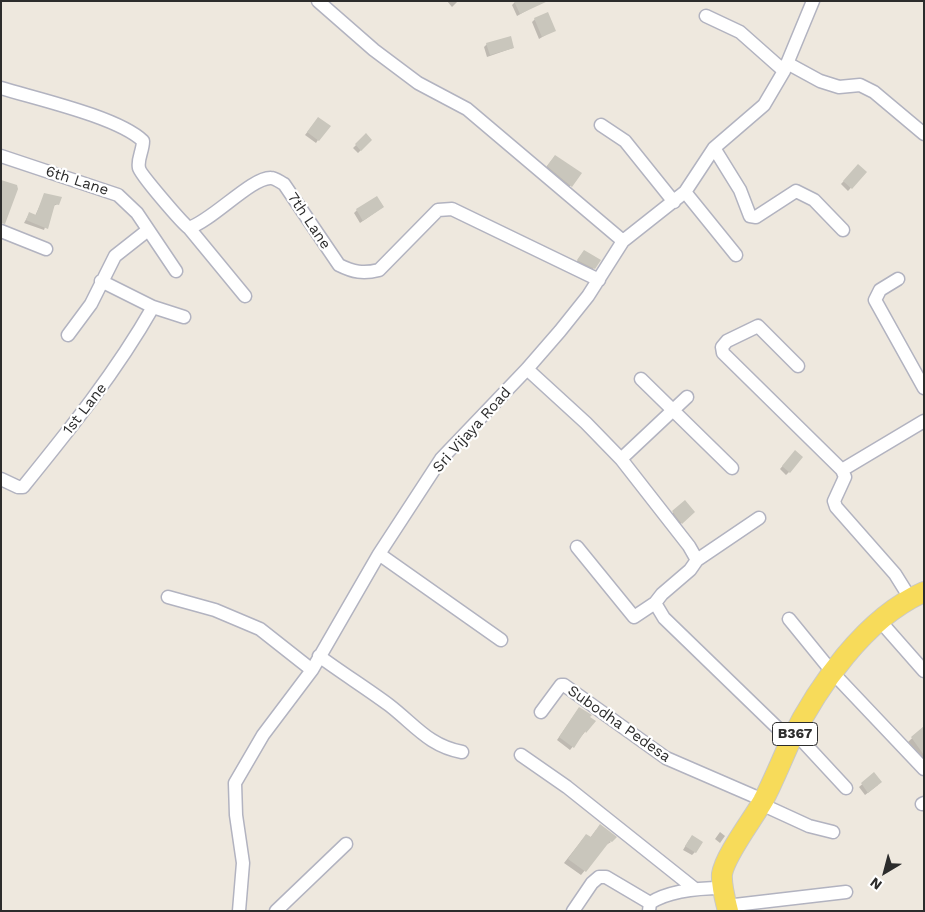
<!DOCTYPE html>
<style>
body{margin:0}
#map{position:relative;width:925px;height:912px;overflow:hidden;background:#eee8de;font-family:"Work Sans",sans-serif}
canvas{display:block}
.frame{position:absolute;inset:0;border:2px solid #2c2c2c;pointer-events:none}
.north{position:absolute;left:860px;top:847px;width:50px;height:50px;-webkit-text-stroke:4px #fff;paint-order:stroke;rotate:217deg;font-size:14px;font-weight:700;line-height:20px;text-align:center;color:#2c2c2c}
.north::after{content:'';display:block;margin:auto;width:18px;height:22px;background:#2c2c2c;clip-path:polygon(50% 0,100% 100%,50% 72%,0 100%)}
</style>
<div id="map">
<canvas width="925" height="912"></canvas>
<div class="frame"></div>
<div class="north">N</div>
</div>
<script>
const g = document.querySelector('canvas').getContext('2d');
g.lineJoin = 'round';
function paint(path, color) {
  g.fillStyle = color;
  g.fill(path, 'evenodd');
}
function stroke(path, color, width, dash) {
  g.strokeStyle = color;
  g.lineWidth = width;
  g.lineCap = dash ? 'butt' : 'round';
  g.setLineDash(dash || []);
  g.stroke(path);
}
function write(font, color, halo, rows, align = 'center') {
  g.font = font + ' "Work Sans",sans-serif';
  g.lineWidth = 4.5;
  g.setLineDash([]);
  g.textBaseline = 'middle';
  g.strokeStyle = halo;
  g.fillStyle = color;
  for (const [text, x, y, turn = 0] of rows) {
    g.save();
    g.translate(x, y);
    g.rotate((+turn || 0) * Math.PI / 180);
    g.textAlign = isNaN(turn) ? turn : align;
    if (halo) g.strokeText(text, 0, 0);
    g.fillText(text, 0, 0);
    g.restore();
  }
}
paint(new Path2D(`
 M 447,1 L 458,1 L 452,7 Z
 M 515,2 L 535,6 L 517,16 L 512,5 Z
 M 535,19 L 554,30 L 539,39 L 532,22 Z
 M 487,44 L 513,48 L 487,57 L 484,47 Z
 M 316,121 L 318,140 L 316,143 L 305,135 Z
 M 366,135 L 371,140 L 358,153 L 353,148 Z
 M 555,156 L 580,174 L 566,191 L 543,171 Z
 M 858,166 L 865,172 L 848,191 L 841,184 Z
 M 45,194 L 58,204 L 53,206 L 44,230 L 24,223 L 29,214 L 35,216 Z
 M 383,207 L 360,223 L 354,213 L 357,210 Z
 M 584,251 L 594,268 L 591,271 L 575,264 Z
 M 792,455 L 789,472 L 786,475 L 780,469 Z
 M 685,502 L 691,515 L 678,526 L 670,515 Z
 M 579,708 L 594,721 L 570,750 L 557,740 Z
 M 924,727 L 924,765 L 908,742 Z
 M 874,774 L 878,785 L 865,795 L 859,787 Z
 M 596,830 L 611,842 L 606,845 L 581,875 L 564,863 L 582,840 L 586,836 L 590,838 Z
 M 720,832 L 725,836 L 720,843 L 715,839 Z
 M 689,840 L 695,852 L 692,855 L 683,850 Z`), '#0003');
paint(new Path2D(`
 M 514,1 L 548,1 L 520,14 Z
 M 548,12 L 556,31 L 542,37 L 534,18 Z
 M 511,36 L 514,48 L 490,55 L 486,43 Z
 M 318,117 L 331,126 L 319,141 L 307,132 Z
 M 366,133 L 372,140 L 361,151 L 355,144 Z
 M 555,155 L 582,173 L 572,187 L 547,166 Z
 M 858,164 L 867,172 L 852,189 L 843,181 Z
 M 1,180 L 17,185 L 18,189 L 5,224 L 1,223 Z
 M 44,193 L 62,197 L 59,205 L 55,204 L 48,229 L 26,220 L 29,212 L 36,215 Z
 M 377,196 L 384,207 L 363,221 L 356,209 Z
 M 584,250 L 601,260 L 595,269 L 577,260 Z
 M 795,450 L 803,457 L 790,473 L 782,466 Z
 M 685,500 L 695,512 L 682,524 L 672,511 Z
 M 579,707 L 592,715 L 590,717 L 596,721 L 586,733 L 585,731 L 574,748 L 559,737 Z
 M 924,726 L 924,755 L 911,737 Z
 M 874,772 L 882,782 L 868,793 L 861,783 Z
 M 600,824 L 617,837 L 612,842 L 610,841 L 586,872 L 568,859 L 586,834 L 591,837 Z
 M 692,835 L 703,842 L 696,853 L 685,846 Z`), '#c9c6bc');
const street = new Path2D(`
 M 318,1 L 374,50 L 418,83 L 467,109 L 623,241
 M 706,16 L 740,32 L 784,71
 M 787,63 L 820,81 L 839,87 L 860,85 L 874,92 L 924,134
 M 1,88 C 37,99 118,117 143,141 C 143,151 137,159 139,168 C 140,174 182,223 189,228 C 213,220 252,177 271,178 C 275,178 280,182 284,184 L 339,265 C 353,272 363,274 379,270 L 438,210 L 452,209 L 599,280
 M 601,125 L 625,141 L 674,202
 M 714,148 L 740,190 L 750,216 L 756,217 L 796,191 L 814,200 L 843,230
 M 1,156 L 118,195 L 137,213 L 176,271
 M 685,192 L 736,255
 M 189,228 L 245,296
 M 1,231 L 46,249
 M 898,279 L 880,290 L 875,300 L 924,388
 M 101,281 L 153,307 L 184,317
 M 68,335 L 91,304 L 115,256 L 148,230
 M 798,366 L 758,326 L 727,341 L 722,347 L 723,353 L 842,470 L 845,477 L 834,501 L 836,507 L 895,574 L 910,598
 M 527,369 L 586,423 L 621,459 L 689,546 L 697,560
 M 641,379 L 732,468
 M 621,459 L 687,397
 M 842,470 L 924,421
 M 1,479 L 18,487 L 23,487 C 70,429 116,372 153,307
 M 577,547 L 634,617 L 655,603 L 662,594 L 690,570 L 697,560 L 759,518
 M 379,554 L 501,640
 M 168,597 L 215,610 L 260,629 L 312,670
 M 655,603 L 664,618 L 791,741
 M 789,619 L 833,673 L 924,769
 M 880,621 L 924,671
 M 319,656 C 342,673 366,688 389,705 C 415,725 429,746 462,752
 M 541,712 L 561,685 L 564,685 L 666,758 L 763,800
 M 795,733 L 846,788
 M 521,755 L 567,787 L 695,889
 M 761,804 L 809,826 L 833,832
 M 922,804 L 924,803
 M 726,906 L 846,892
 M 239,911 L 243,863 L 236,815 L 235,783 L 263,735 L 312,670 L 379,554 L 441,459 L 527,369 L 560,331 L 588,296 L 623,241 L 685,192 L 714,148 L 764,105 L 784,71 L 813,1
 M 276,911 L 346,844
 M 573,911 L 592,883 L 599,877 L 606,877 L 650,903
 M 649,911 L 650,903 C 670,890 699,888 723,888`);
const primary = new Path2D(`
 M 728,911 C 725,899 721,885 722,874 C 725,855 753,819 763,801 C 773,782 781,762 790,742 C 817,687 866,617 924,592`);
stroke(street, '#b2b3c0', 15);
stroke(primary, '#c8c8c8', 22);
stroke(street, '#fff', 12);
stroke(primary, '#f7db5a', 20);
for (const [x, y, w] of [
 [795,734,45]
]) {
  const box = new Path2D();
  box.roundRect(x - w / 2, y - 11.5, w, 23, 4);
  g.fillStyle = '#fff';
  g.fill(box);
  stroke(box, '#2c2c2c', 1);
}
write('bold 14px', '#2c2c2c', null, [
 ["B367",795,734]
]);
write('15px', '#2c2c2c', '#fff', [
 ["6th Lane",77,181,18],
 ["7th Lane",309,221,56],
 ["1st Lane",85,409,-52],
 ["Sri Vijaya Road",472,430,-48],
 ["Subodha Pedesa",619,724,35]
]);
</script>
